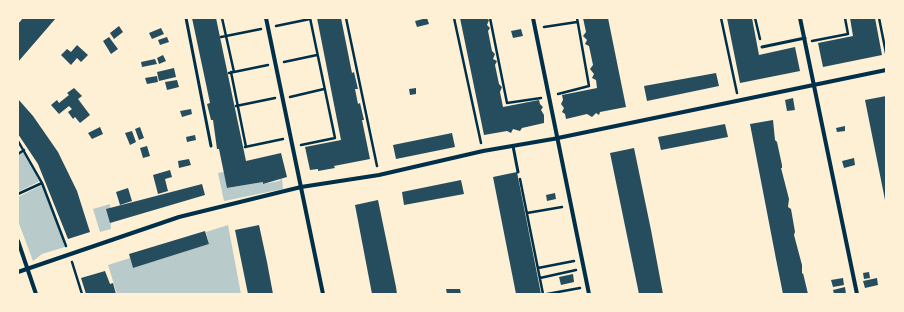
<!DOCTYPE html>
<style>
body{margin:0}
#map{position:relative;width:904px;height:312px;overflow:hidden;background:#fdf0d5;font-family:"Crimson Pro",serif}
canvas{display:block}
.frame{position:absolute;inset:0;border:19px solid #fdf0d5;pointer-events:none}
</style>
<div id="map">
<canvas width="904" height="312"></canvas>
<div class="frame"></div>
</div>
<script>
const g = document.querySelector('canvas').getContext('2d');
g.lineJoin = 'round';
function paint(path, color) {
  g.fillStyle = color;
  g.fill(path, 'evenodd');
}
function stroke(path, color, width, dash) {
  g.strokeStyle = color;
  g.lineWidth = width;
  g.lineCap = dash ? 'butt' : 'round';
  g.setLineDash(dash || []);
  g.stroke(path);
}
paint(new Path2D(`
 M 23,152 L 40,181 L 18,192 L 18,155 Z
 M 224,172 L 228,188 L 263,182 L 263,184 L 279,181 L 282,178 L 283,189 L 224,201 L 218,173 Z
 M 42,185 L 65,247 L 42,254 L 33,261 L 18,221 L 18,197 Z
 M 110,204 L 111,229 L 100,232 L 93,209 Z
 M 228,225 L 241,294 L 117,294 L 108,265 L 130,258 L 133,268 L 209,244 L 206,232 Z`), '#b9caca');
paint(new Path2D(`
 M 23,18 L 56,18 L 18,62 L 18,24 Z
 M 192,18 L 216,18 L 246,161 L 281,153 L 287,177 L 263,184 L 263,182 L 227,188 L 219,149 L 217,149 L 213,120 L 211,120 L 207,104 L 210,103 Z
 M 317,18 L 341,18 L 352,73 L 354,72 L 358,89 L 355,89 L 358,104 L 360,103 L 364,120 L 362,120 L 370,159 L 334,166 L 335,168 L 318,171 L 318,169 L 310,170 L 305,147 L 341,140 Z
 M 427,18 L 429,24 L 417,27 L 415,21 Z
 M 460,18 L 486,18 L 489,20 L 487,25 L 490,28 L 488,31 L 492,51 L 495,54 L 493,59 L 497,61 L 495,65 L 499,84 L 502,87 L 500,92 L 503,107 L 539,100 L 540,104 L 543,107 L 541,110 L 544,115 L 544,123 L 522,128 L 520,131 L 513,129 L 511,133 L 507,131 L 484,135 Z
 M 583,18 L 608,18 L 626,107 L 600,112 L 599,115 L 596,113 L 592,117 L 587,114 L 566,119 L 565,114 L 562,112 L 564,108 L 561,104 L 563,100 L 562,95 L 597,88 L 596,80 L 592,78 L 594,74 L 590,69 L 593,65 L 589,46 L 585,44 L 587,40 L 583,36 L 586,32 Z
 M 727,18 L 752,18 L 759,55 L 795,47 L 800,71 L 740,83 Z
 M 850,18 L 875,18 L 882,55 L 823,67 L 818,43 L 853,36 Z
 M 119,26 L 123,32 L 114,39 L 110,33 Z
 M 161,28 L 164,34 L 152,39 L 149,33 Z
 M 521,29 L 523,36 L 513,38 L 511,31 Z
 M 109,37 L 118,49 L 111,54 L 103,41 Z
 M 167,37 L 169,42 L 160,45 L 158,40 Z
 M 77,45 L 88,55 L 81,62 L 77,58 L 71,65 L 61,55 L 67,49 L 71,52 Z
 M 163,55 L 166,61 L 159,64 L 157,58 Z
 M 155,59 L 157,64 L 142,67 L 141,62 Z
 M 174,68 L 176,77 L 159,81 L 157,72 Z
 M 716,73 L 719,86 L 647,101 L 644,86 Z
 M 157,76 L 158,82 L 147,84 L 145,78 Z
 M 177,80 L 179,87 L 167,90 L 165,82 Z
 M 74,88 L 82,96 L 78,99 L 90,115 L 80,123 L 75,117 L 73,119 L 68,112 L 72,109 L 69,106 L 59,114 L 51,105 L 57,100 L 59,103 L 69,95 L 67,93 Z
 M 416,88 L 416,94 L 410,95 L 409,89 Z
 M 886,96 L 886,200 L 885,200 L 865,100 Z
 M 793,98 L 795,110 L 787,111 L 785,100 Z
 M 18,99 L 33,116 L 58,152 L 77,191 L 90,232 L 68,239 L 38,164 L 18,134 Z
 M 191,109 L 192,114 L 182,117 L 180,111 Z
 M 773,120 L 775,140 L 777,142 L 782,165 L 782,168 L 781,168 L 789,199 L 788,207 L 791,209 L 795,232 L 794,235 L 802,265 L 802,274 L 803,273 L 808,294 L 783,294 L 776,259 L 750,124 Z
 M 725,124 L 728,137 L 661,150 L 658,137 Z
 M 845,126 L 845,131 L 837,132 L 836,128 Z
 M 100,127 L 103,134 L 92,139 L 88,133 Z
 M 140,127 L 144,138 L 139,140 L 135,129 Z
 M 132,131 L 136,142 L 130,145 L 125,133 Z
 M 452,133 L 455,147 L 396,159 L 393,145 Z
 M 195,135 L 196,140 L 187,142 L 186,137 Z
 M 147,146 L 150,156 L 143,158 L 140,148 Z
 M 634,148 L 651,230 L 663,294 L 639,294 L 624,221 L 610,153 Z
 M 854,158 L 855,165 L 844,168 L 842,161 Z
 M 189,159 L 191,165 L 179,168 L 178,161 Z
 M 170,170 L 172,177 L 165,179 L 168,191 L 158,194 L 153,175 Z
 M 517,172 L 541,294 L 516,294 L 493,177 Z
 M 461,180 L 464,194 L 404,205 L 402,192 Z
 M 202,184 L 205,195 L 110,223 L 106,209 Z
 M 128,188 L 132,201 L 120,205 L 116,192 Z
 M 555,193 L 556,199 L 547,201 L 546,195 Z
 M 378,200 L 396,287 L 397,294 L 372,294 L 355,205 Z
 M 259,225 L 267,262 L 273,294 L 248,294 L 235,230 Z
 M 205,231 L 209,244 L 133,268 L 129,254 Z
 M 105,271 L 110,284 L 113,283 L 116,294 L 86,294 L 81,278 Z
 M 869,272 L 870,278 L 864,279 L 863,273 Z
 M 573,274 L 574,282 L 561,285 L 559,277 Z
 M 843,278 L 844,285 L 833,287 L 831,280 Z
 M 877,278 L 878,285 L 865,288 L 863,281 Z
 M 845,287 L 846,294 L 834,294 L 833,290 Z
 M 446,289 L 460,289 L 461,294 L 447,294 Z`), '#264d5e');
stroke(new Path2D(`
 M 222,18 L 234,72
 M 346,18 L 377,166
 M 454,18 L 481,143
 M 490,18 L 507,103 L 541,98
 M 721,18 L 737,93
 M 755,18 L 760,39
 M 879,18 L 886,53
 M 276,26 L 310,19
 M 544,27 L 577,22
 M 221,37 L 261,29
 M 812,41 L 848,34 L 845,18
 M 284,62 L 317,55
 M 231,72 L 246,147
 M 229,73 L 268,65
 M 558,94 L 589,86 L 577,18
 M 290,97 L 324,89
 M 236,106 L 275,98
 M 18,141 L 42,183 L 66,246
 M 301,145 L 335,138 L 310,18
 M 245,147 L 283,139
 M 18,154 L 24,150
 M 520,179 L 543,294
 M 18,194 L 42,183
 M 527,213 L 562,207
 M 72,262 L 82,294
 M 538,268 L 574,261
 M 540,278 L 576,270
 M 547,294 L 580,288`), '#003049', 2.5);
stroke(new Path2D(`
 M 186,18 L 211,146
 M 762,47 L 805,38
 M 513,146 L 518,172`), '#003049', 3);
stroke(new Path2D(`
 M 266,18 L 323,294
 M 533,18 L 589,294
 M 800,18 L 857,294
 M 18,241 L 36,294
 M 18,272 L 179,217 L 301,187 L 379,175 L 483,151 L 553,139 L 886,70`), '#003049', 4);
</script>
